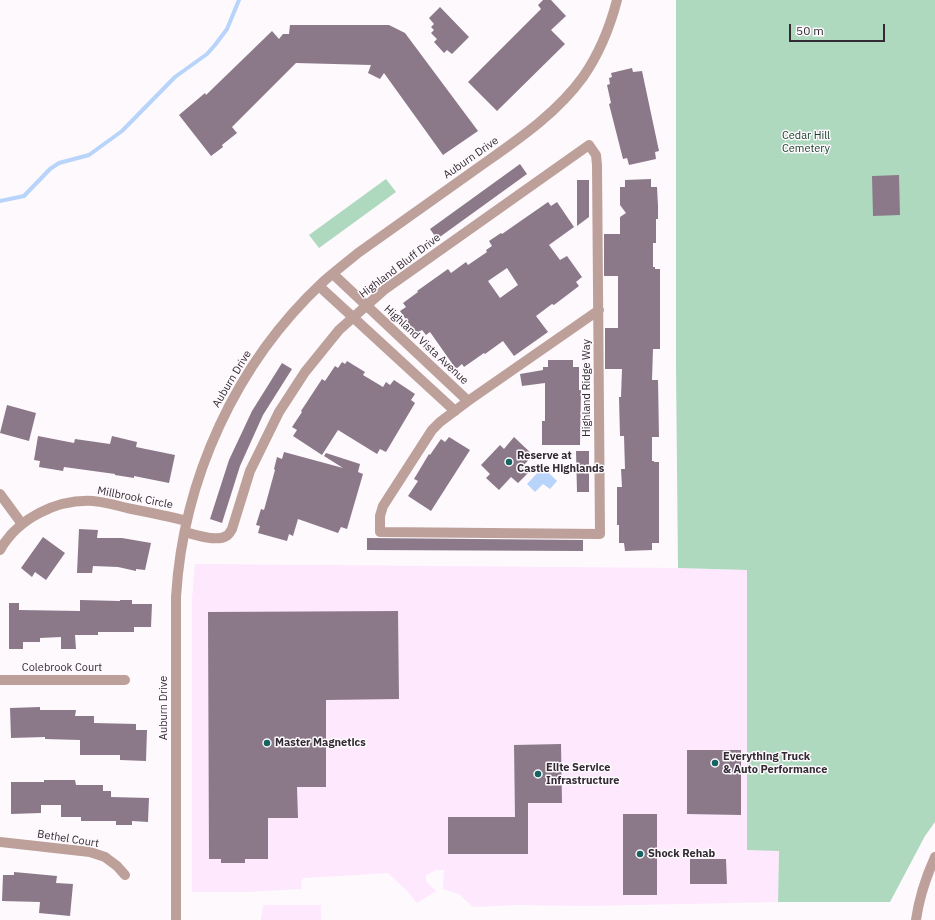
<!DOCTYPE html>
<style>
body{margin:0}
#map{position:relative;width:935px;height:920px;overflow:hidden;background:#fdf9fd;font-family:"IBM Plex Sans",sans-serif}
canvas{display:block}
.scale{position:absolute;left:789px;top:24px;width:96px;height:18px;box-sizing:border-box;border:2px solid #332b33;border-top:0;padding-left:5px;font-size:12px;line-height:14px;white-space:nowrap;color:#332b33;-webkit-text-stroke:3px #fdf9fd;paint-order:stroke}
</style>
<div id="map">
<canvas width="935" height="920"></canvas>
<div class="scale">50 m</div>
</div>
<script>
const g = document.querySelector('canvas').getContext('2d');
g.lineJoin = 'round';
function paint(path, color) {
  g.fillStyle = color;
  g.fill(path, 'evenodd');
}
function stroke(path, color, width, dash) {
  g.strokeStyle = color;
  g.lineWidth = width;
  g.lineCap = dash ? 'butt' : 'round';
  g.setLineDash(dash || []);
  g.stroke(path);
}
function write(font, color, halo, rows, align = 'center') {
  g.font = font + ' "IBM Plex Sans",sans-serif';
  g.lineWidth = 3;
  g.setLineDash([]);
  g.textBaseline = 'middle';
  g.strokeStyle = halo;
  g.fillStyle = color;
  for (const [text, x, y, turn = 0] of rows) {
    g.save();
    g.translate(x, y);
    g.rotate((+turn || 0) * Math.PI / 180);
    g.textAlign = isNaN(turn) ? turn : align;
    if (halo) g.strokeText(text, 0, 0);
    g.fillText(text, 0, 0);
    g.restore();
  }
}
paint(new Path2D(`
 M 195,564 L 678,568 L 747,570 L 747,850 L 779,850 L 778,902 L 587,906 L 514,905 L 474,907 L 472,906 L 459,894 L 443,889 L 444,870 L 436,870 L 426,875 L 426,881 L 436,891 L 417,903 L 407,891 L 388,873 L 303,878 L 301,881 L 302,889 L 246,892 L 192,892 L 192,600 Z
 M 263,905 L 321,905 L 321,920 L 261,920 Z`), '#fde8fd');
paint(new Path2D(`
 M 676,0 L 935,0 L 935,822 L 925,836 L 890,902 L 778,902 L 779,851 L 747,850 L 747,570 L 678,568 L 676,368 Z
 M 386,179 L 396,192 L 319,248 L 309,235 Z`), '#aed9be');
paint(new Path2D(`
 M 543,467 L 557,481 L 550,489 L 543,484 L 535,492 L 527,484 Z`), '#b8d4fb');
stroke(new Path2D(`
 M 0,201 L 24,196 L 50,169 L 59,163 L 89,155 L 122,131 L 175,77 L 207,54 L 215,45 L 227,29 L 239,0`), '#b8d4fb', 4);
paint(new Path2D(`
 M 543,0 L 551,0 L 566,16 L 551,30 L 565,44 L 497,111 L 468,82 L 541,9 L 538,5 Z
 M 440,7 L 469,37 L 452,54 L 447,50 L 444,53 L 434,42 L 437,39 L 431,33 L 434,30 L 431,27 L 434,24 L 429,18 Z
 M 290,25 L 389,25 L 405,33 L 478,131 L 443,155 L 384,73 L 380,79 L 368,73 L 371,65 L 296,63 L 232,127 L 237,133 L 222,145 L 223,147 L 211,156 L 179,115 L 205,93 L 206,95 L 272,31 L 279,39 L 283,34 L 289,34 Z
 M 632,68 L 633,72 L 642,71 L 659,151 L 655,152 L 656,159 L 629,165 L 627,158 L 623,159 L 609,104 L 611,103 L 607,85 L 610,84 L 609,78 L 612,77 L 611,73 Z
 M 520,164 L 527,174 L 437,239 L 430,229 Z
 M 899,175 L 900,215 L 873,216 L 872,176 Z
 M 651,179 L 651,187 L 657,187 L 658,206 L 658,219 L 656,219 L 656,243 L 653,243 L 653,267 L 655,267 L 655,269 L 660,269 L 660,349 L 653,349 L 652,380 L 658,380 L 659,437 L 652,437 L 652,461 L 654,461 L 654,462 L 659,462 L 659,543 L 652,543 L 652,550 L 625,551 L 624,543 L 619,543 L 619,525 L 617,525 L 617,487 L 622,487 L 621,469 L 625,469 L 624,436 L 620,436 L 619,397 L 621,397 L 622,369 L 605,369 L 605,328 L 618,328 L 618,276 L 604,276 L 604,234 L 620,234 L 620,217 L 626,213 L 620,205 L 620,187 L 625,187 L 625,180 Z
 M 577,180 L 589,180 L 589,217 L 577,226 Z
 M 548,202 L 551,206 L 557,202 L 574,227 L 549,245 L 560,260 L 567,256 L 582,277 L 576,282 L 579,286 L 554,305 L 552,304 L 536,316 L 548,332 L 514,356 L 503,341 L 485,354 L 484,353 L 464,367 L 462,364 L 456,369 L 430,332 L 426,335 L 422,330 L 416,334 L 400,311 L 406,307 L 403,303 L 418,292 L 417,291 L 448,269 L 451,273 L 466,262 L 468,265 L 487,252 L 486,250 L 492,246 L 489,241 L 501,233 L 502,234 ZM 507,268 L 518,285 L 500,298 L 488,281 Z
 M 548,360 L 573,360 L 573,367 L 579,367 L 579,390 L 581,390 L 580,445 L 542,445 L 542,421 L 545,421 L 545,383 L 522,386 L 520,374 L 543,370 L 543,367 L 548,367 Z
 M 347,361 L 365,372 L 363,375 L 383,387 L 386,382 L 390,385 L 394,380 L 415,394 L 411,400 L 415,403 L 386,452 L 380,449 L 377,454 L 338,430 L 322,455 L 293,436 L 297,430 L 292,427 L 302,412 L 301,411 L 322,379 L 325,381 L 335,366 L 338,368 L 342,362 L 345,364 Z
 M 282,363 L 292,369 L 263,415 L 240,466 L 222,523 L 210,519 L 229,460 L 252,411 Z
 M 7,405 L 36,413 L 29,441 L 0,433 Z
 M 38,436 L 74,443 L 75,439 L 110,444 L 112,436 L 137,442 L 136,447 L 175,455 L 169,483 L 134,476 L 134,478 L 115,475 L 115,474 L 64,467 L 63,471 L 39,467 L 40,461 L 34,460 Z
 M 449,437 L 470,450 L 431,511 L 408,496 L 418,481 L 414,479 L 429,454 L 430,455 L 441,439 L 445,442 Z
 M 514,437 L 533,455 L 524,465 L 530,471 L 518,483 L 511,477 L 499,490 L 486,478 L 490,474 L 481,465 L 500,445 L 504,449 Z
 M 576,451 L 589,451 L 589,492 L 577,492 Z
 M 284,452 L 343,468 L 324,456 L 326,453 L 360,464 L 358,472 L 363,474 L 347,529 L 341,527 L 338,533 L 298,519 L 293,536 L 289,534 L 287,541 L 258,533 L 260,526 L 256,525 L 261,509 L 264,510 L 275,470 L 274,469 L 277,457 L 282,459 Z
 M 79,529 L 98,530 L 97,538 L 122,538 L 151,543 L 145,570 L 136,569 L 136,571 L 118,567 L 93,566 L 92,573 L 77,573 Z
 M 43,537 L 65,553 L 46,580 L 35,572 L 32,577 L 21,568 Z
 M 367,538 L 583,540 L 583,551 L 367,550 Z
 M 80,600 L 120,601 L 120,600 L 132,600 L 132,604 L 152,604 L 151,627 L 134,627 L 134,632 L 98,632 L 98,635 L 75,635 L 76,649 L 61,649 L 61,637 L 40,638 L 40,642 L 23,642 L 23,649 L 9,649 L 9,603 L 19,603 L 19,610 L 80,611 Z
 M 398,611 L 399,699 L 326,700 L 326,787 L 297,787 L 298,818 L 268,818 L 268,859 L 245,859 L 245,863 L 221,863 L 221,859 L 209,859 L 208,612 Z
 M 40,707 L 40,710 L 76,710 L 75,716 L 94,716 L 94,723 L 136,724 L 136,730 L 147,730 L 146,761 L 120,760 L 120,755 L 80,755 L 80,740 L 45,739 L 45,737 L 11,738 L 10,708 Z
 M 561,744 L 562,803 L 528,803 L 528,854 L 448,854 L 448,817 L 515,817 L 514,745 Z
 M 687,750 L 741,750 L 741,815 L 687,814 Z
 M 44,780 L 75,780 L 76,785 L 103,785 L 103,791 L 111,791 L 111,797 L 149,798 L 148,822 L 132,821 L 132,825 L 116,825 L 116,821 L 81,821 L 81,817 L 61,817 L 61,805 L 41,805 L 41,813 L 11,814 L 11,782 L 44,782 Z
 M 623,814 L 657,814 L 657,895 L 623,895 Z
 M 690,859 L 726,859 L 727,884 L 690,884 Z
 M 14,872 L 57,876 L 56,883 L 73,884 L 70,916 L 39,913 L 40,902 L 2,901 L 3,875 L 14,875 Z`), '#8b798a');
stroke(new Path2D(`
 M 333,274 L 468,401
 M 319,286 L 455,411
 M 0,494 L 22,524
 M 185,532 C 195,535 217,542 226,536 C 229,535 230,532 232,529 L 250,471 L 279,412 L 305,372 L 339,330 L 384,290 L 589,145 L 596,155 L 597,165 L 600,534 L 380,532 L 380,516 L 383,506 L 432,430 L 440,422 L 468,401 L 599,310
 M 0,550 C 18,518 57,499 93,501 C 104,502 116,505 127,508 C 147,512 167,516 187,521
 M 0,680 L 125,680
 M 0,842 L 90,852 L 105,857 L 117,866 L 125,875
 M 176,920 L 176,597 C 183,479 236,363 323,282 C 334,272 346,263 358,253 C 396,226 434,199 472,172 C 511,144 554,117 583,77 C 599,54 610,27 617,0
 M 916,920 C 919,898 926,877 935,857`), '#bda09a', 10);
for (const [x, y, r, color] of [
 [509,462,4,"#166461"],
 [267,743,4,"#166461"],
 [715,763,4,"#166461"],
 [538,774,4,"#166461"],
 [640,854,4,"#166461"]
]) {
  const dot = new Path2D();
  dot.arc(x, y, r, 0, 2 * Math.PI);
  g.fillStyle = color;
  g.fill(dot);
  stroke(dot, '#fdf9fd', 1.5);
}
write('11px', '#16422a', '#fdf9fd', [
 ["Cedar Hill",806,136],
 ["Cemetery",806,149]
]);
write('11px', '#332b33', '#fdf9fd', [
 ["Auburn Drive",471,158,-35],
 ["Highland Bluff Drive",400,266,-37],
 ["Highland Vista Avenue",426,345,43],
 ["Auburn Drive",232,379,-59],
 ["Highland Ridge Way",587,388,-90],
 ["Millbrook Circle",135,498,11],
 ["Colebrook Court",62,668],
 ["Auburn Drive",164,708,-90],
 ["Bethel Court",68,839,9]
]);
write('bold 11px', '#332b33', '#fdf9fd', [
 ["Reserve at",517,456],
 ["Castle Highlands",517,469],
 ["Master Magnetics",275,743],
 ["Everything Truck",723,757],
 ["& Auto Performance",723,770],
 ["Elite Service",546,768],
 ["Infrastructure",546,781],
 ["Shock Rehab",648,854]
], 'left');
</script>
